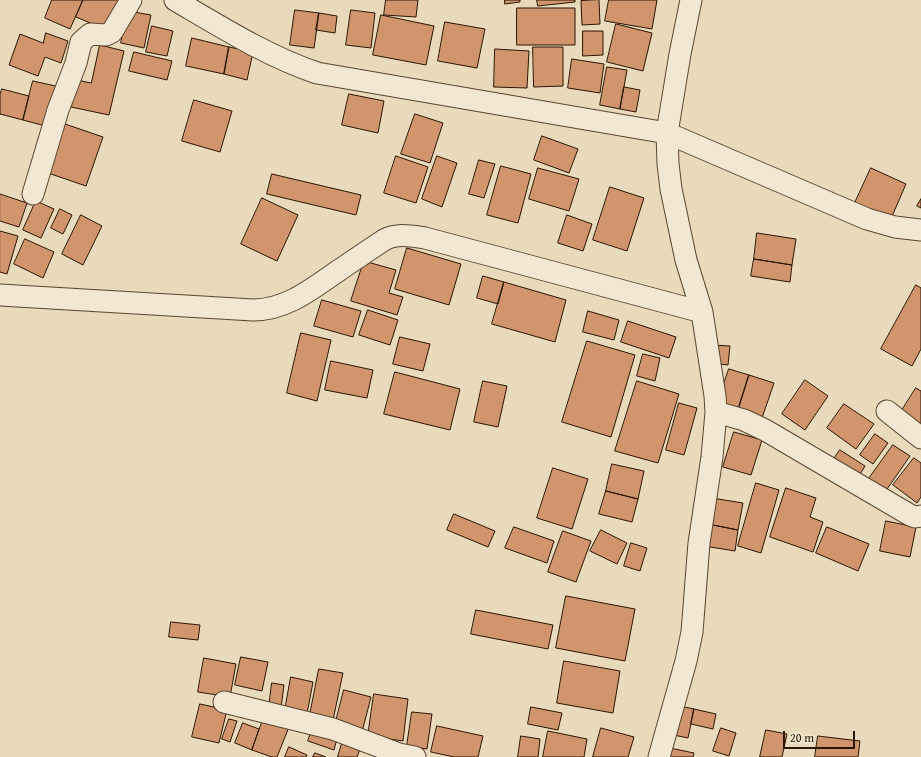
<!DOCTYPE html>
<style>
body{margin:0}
#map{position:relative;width:921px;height:757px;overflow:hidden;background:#e9dabb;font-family:"Gentium Book Plus",serif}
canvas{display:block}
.scale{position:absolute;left:783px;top:731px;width:72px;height:18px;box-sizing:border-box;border:2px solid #2a1500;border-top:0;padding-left:5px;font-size:12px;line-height:14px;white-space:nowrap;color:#2a1500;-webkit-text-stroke:3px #f1e7d3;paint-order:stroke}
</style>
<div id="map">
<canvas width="921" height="757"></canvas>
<div class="scale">20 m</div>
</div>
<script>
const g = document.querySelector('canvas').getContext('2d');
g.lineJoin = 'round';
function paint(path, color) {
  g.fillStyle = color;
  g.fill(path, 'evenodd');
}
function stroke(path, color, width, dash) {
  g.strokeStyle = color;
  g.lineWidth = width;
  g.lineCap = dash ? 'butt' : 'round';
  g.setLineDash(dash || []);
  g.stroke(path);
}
const building = new Path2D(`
 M 52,0 L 83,0 L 70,29 L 45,18 Z
 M 83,0 L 122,0 L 109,31 L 76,17 Z
 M 386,0 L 418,0 L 416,17 L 384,15 Z
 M 505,0 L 520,0 L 520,2 L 505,4 Z
 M 537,0 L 575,0 L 575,2 L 538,6 Z
 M 599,0 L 600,24 L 582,25 L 581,1 Z
 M 609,0 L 657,0 L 652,29 L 605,21 Z
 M 517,8 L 575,8 L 575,45 L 517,45 Z
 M 295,10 L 319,13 L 314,48 L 290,45 Z
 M 351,10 L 375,13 L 371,48 L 346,45 Z
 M 128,11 L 151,15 L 144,48 L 121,43 Z
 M 319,13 L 337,16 L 335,33 L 316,30 Z
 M 381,15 L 434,26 L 426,65 L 373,55 Z
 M 445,22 L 485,29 L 477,68 L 438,61 Z
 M 616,24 L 652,33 L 643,71 L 607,62 Z
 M 152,26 L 173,31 L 167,56 L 146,52 Z
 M 583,31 L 603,31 L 603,55 L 583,56 Z
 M 46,33 L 68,41 L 61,63 L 45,57 L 38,76 L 9,65 L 20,34 L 43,43 Z
 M 192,38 L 229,47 L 224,74 L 186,66 Z
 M 100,45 L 124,51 L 109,115 L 71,107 L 77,80 L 91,83 Z
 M 229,47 L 253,52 L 247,80 L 224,74 Z
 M 533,47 L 563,47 L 563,86 L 534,87 Z
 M 495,49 L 529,51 L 527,88 L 494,87 Z
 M 134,52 L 172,61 L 167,80 L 129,71 Z
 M 572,59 L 604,64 L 600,93 L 568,88 Z
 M 607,67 L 627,70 L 620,109 L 600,105 Z
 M 33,81 L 60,87 L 49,127 L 23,120 Z
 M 624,87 L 640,90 L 636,112 L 620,109 Z
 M 2,89 L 29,96 L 23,120 L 0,114 L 0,95 Z
 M 349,94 L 384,101 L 378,133 L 342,125 Z
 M 194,100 L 232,111 L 220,152 L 182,141 Z
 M 415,114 L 443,123 L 430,163 L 401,154 Z
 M 65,124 L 103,137 L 86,186 L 48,173 Z
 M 542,136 L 578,149 L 569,173 L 534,160 Z
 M 396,156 L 428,167 L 416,203 L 384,193 Z
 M 437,156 L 457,163 L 442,207 L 422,199 Z
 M 479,160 L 495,164 L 484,198 L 469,194 Z
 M 501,166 L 531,174 L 518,223 L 487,215 Z
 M 538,168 L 579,179 L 569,211 L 529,199 Z
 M 871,168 L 906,184 L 890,221 L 854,205 Z
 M 272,174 L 361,195 L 356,215 L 267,194 Z
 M 610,187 L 644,198 L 627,251 L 593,240 Z
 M 0,194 L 27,203 L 19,227 L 0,221 Z
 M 262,198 L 298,215 L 277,261 L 241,244 Z
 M 921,199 L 921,208 L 917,206 Z
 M 36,201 L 54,209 L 41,238 L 23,230 Z
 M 60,209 L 72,215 L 63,234 L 51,228 Z
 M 81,215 L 102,226 L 83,265 L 62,254 Z
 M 567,215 L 592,224 L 583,251 L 558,243 Z
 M 0,231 L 18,236 L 7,274 L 0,272 Z
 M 757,233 L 796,239 L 792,265 L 754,259 Z
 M 25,239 L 54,252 L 43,278 L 14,264 Z
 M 407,248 L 461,264 L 449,305 L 395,289 Z
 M 754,259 L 792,265 L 790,282 L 751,276 Z
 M 364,261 L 396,270 L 389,293 L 403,297 L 397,315 L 351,301 Z
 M 483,276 L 504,282 L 498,304 L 477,298 Z
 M 504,282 L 566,300 L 555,342 L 492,324 Z
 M 916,285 L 921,288 L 921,349 L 912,366 L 881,349 Z
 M 322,300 L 361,311 L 353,337 L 314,326 Z
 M 368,310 L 398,320 L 390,345 L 359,335 Z
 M 588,311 L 619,320 L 614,340 L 583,332 Z
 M 628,321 L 676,337 L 669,358 L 621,342 Z
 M 301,333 L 331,340 L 317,401 L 287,393 Z
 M 400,337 L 430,344 L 423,371 L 393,364 Z
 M 587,341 L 635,355 L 611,437 L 562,422 Z
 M 713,345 L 730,346 L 728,365 L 711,363 Z
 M 643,354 L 660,358 L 655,381 L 637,376 Z
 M 331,361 L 373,370 L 367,398 L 325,390 Z
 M 729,369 L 749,375 L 738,410 L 717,404 Z
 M 395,372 L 460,389 L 450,430 L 384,414 Z
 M 749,375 L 774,383 L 762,418 L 738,410 Z
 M 805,380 L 828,396 L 805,430 L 782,414 Z
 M 483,381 L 507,386 L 498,427 L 474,422 Z
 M 637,381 L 679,394 L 658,463 L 615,451 Z
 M 916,388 L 921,391 L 921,429 L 899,415 Z
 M 679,403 L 697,408 L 684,455 L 666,450 Z
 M 844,404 L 874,424 L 856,449 L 827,428 Z
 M 734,432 L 762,440 L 751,475 L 723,467 Z
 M 875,434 L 888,443 L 873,464 L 860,455 Z
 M 893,445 L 910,456 L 885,492 L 868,480 Z
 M 840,450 L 865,466 L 856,481 L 830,465 Z
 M 914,458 L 921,463 L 921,497 L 917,503 L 893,485 Z
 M 612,464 L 644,471 L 638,499 L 606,491 Z
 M 553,468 L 588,479 L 572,529 L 537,518 Z
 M 756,483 L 779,490 L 761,553 L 738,546 Z
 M 786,488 L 816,498 L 810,517 L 823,522 L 813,552 L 770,537 Z
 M 606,491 L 638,499 L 632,522 L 599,514 Z
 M 712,498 L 743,503 L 738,530 L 708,524 Z
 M 454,514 L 495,531 L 488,547 L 447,530 Z
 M 886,521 L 916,527 L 910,557 L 880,551 Z
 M 708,524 L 738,530 L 735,551 L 704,546 Z
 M 514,527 L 554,541 L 547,563 L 505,548 Z
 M 827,527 L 869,544 L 858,571 L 816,553 Z
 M 601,530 L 627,543 L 617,564 L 590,551 Z
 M 563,531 L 591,541 L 576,582 L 548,572 Z
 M 631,543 L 647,548 L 640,571 L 624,566 Z
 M 566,596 L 635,609 L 625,661 L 556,648 Z
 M 476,610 L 553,625 L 548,649 L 471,634 Z
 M 171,622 L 200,625 L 198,640 L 169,637 Z
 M 241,657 L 268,662 L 262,691 L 235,685 Z
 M 204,658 L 236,664 L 230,697 L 198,692 Z
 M 564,661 L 620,671 L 613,713 L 557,703 Z
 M 319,669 L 343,673 L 333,720 L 310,715 Z
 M 291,677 L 313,682 L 307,714 L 285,710 Z
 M 272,683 L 284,685 L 281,708 L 269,707 Z
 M 344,690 L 371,697 L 362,732 L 335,725 Z
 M 374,694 L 408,699 L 403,741 L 368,736 Z
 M 200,704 L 227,710 L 219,743 L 192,737 Z
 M 675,705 L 694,709 L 688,738 L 669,734 Z
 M 531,707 L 562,713 L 558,730 L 528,724 Z
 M 694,709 L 716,714 L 713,729 L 691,724 Z
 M 412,712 L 432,714 L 427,749 L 407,746 Z
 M 264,717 L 289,727 L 277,757 L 272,757 L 252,750 Z
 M 229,719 L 237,721 L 230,742 L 222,739 Z
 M 243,723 L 259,729 L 252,750 L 235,743 Z
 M 437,726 L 483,736 L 478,757 L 454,757 L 431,752 Z
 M 313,727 L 338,735 L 334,750 L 308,741 Z
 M 601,728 L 634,737 L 628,757 L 593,757 Z
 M 721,728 L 736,733 L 729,756 L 713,751 Z
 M 766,730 L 787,734 L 782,757 L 760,757 Z
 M 548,731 L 587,739 L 584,757 L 543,757 Z
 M 521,736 L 540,739 L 538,757 L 518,757 Z
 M 818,736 L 860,741 L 858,757 L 815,757 Z
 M 342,743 L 360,749 L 357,757 L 338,757 Z
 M 289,747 L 307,755 L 306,757 L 285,757 Z
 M 665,747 L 694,753 L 693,757 L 663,757 Z
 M 315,753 L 326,757 L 313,757 Z`);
paint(building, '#d0956d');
stroke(building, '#2a1500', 1);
const street = new Path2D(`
 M 175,0 C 221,27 267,56 317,73 L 667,133 L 867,219 L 895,227 L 921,230
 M 33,194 L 58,110 L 76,63 L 81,42 L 90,34 L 106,35 L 112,32 L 131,0
 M 0,295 L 253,310 C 286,310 312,289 338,271 C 354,260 369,250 384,240 C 397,233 411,236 425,238 L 702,312
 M 887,411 L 921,438
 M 716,412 L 744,420 L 765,430 L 910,515 L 915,517 L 921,516
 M 224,702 L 333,729 L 399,754 L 415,757
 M 659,757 L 686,661 L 692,632 L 699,543 L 712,457 L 716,412 L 715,396 L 702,312 L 686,260 L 671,189 L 668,164 L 667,133 L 680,54 L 691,0`);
stroke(street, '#5a462f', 23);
stroke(street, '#f1e7d3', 21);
</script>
